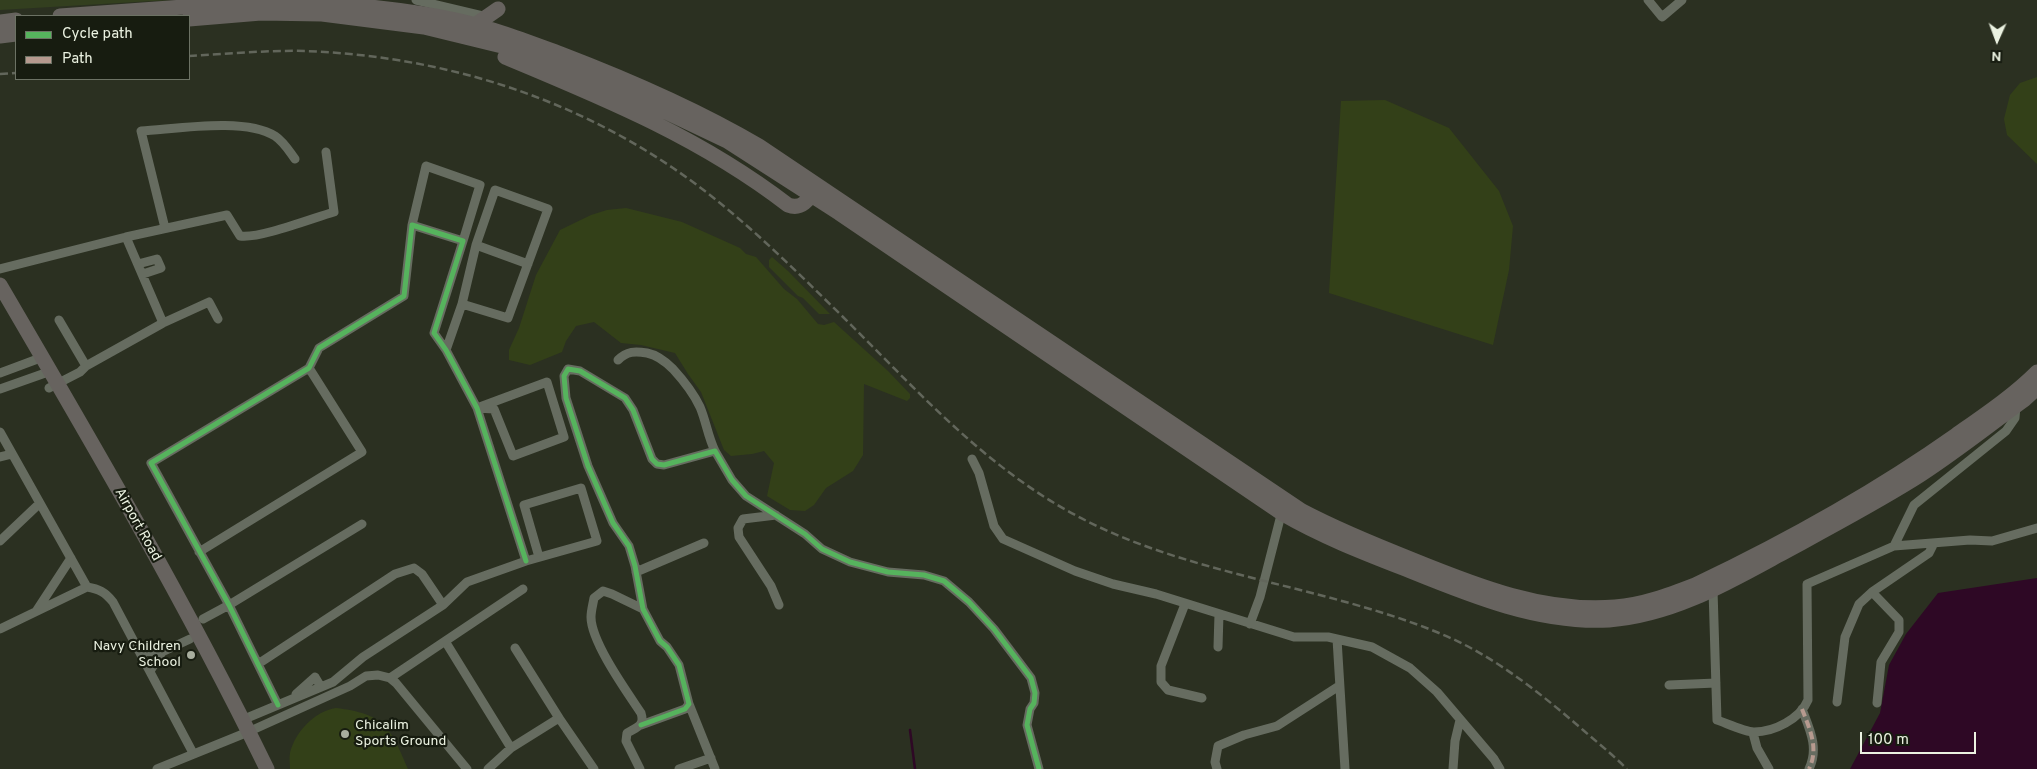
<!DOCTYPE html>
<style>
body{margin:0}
#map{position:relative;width:2037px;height:769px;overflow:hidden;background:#2b3021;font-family:Overpass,sans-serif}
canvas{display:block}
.legend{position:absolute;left:15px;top:15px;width:175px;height:65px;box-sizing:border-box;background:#171c10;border:1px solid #6c7264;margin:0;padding:6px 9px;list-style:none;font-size:15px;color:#ebf2e1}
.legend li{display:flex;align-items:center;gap:10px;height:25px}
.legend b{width:25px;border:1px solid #6c7264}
.north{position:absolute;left:1972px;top:15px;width:50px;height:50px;-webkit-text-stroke:4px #171c10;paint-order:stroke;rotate:182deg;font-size:14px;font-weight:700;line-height:20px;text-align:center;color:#ebf2e1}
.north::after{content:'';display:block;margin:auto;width:18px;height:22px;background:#ebf2e1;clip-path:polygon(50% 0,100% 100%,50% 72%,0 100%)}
.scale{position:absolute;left:1860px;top:732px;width:116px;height:22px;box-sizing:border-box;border:2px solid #ebf2e1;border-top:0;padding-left:6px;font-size:15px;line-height:18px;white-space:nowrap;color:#ebf2e1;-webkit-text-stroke:4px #171c10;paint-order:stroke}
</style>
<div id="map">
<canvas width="2037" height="769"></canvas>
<ul class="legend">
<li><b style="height:6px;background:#56b35d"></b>Cycle path</li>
<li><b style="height:6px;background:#b69a8f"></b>Path</li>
</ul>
<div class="north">N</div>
<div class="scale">100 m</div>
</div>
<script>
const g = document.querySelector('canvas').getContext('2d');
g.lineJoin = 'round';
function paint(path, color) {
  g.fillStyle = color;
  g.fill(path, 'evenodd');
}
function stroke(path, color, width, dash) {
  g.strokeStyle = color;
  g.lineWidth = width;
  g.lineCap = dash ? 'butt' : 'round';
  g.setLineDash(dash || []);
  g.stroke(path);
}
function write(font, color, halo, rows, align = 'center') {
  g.font = font + ' Overpass,sans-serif';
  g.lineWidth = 4.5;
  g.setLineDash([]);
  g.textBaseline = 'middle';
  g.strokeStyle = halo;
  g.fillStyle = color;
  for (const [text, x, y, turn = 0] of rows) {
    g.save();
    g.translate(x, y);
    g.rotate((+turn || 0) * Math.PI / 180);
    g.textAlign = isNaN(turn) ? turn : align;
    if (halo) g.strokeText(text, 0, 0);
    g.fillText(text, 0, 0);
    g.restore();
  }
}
paint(new Path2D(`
 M 0,0 L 170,0 L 0,10 Z`), '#333f1f');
paint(new Path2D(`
 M 2037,77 L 2037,164 L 2007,135 L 2004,119 L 2010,95 L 2020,83 Z
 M 1385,100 L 1449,128 L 1499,191 L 1513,226 L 1509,270 L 1493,345 L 1329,293 L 1341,101 Z
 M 626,208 L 682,222 L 740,248 L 746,254 L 756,257 L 784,289 L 797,299 L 818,324 L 824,325 L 834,322 L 888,371 L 910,394 L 910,398 L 907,401 L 864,384 L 863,455 L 853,471 L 826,488 L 814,505 L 805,511 L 790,510 L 767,496 L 774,463 L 764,451 L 752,454 L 731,456 L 724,450 L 701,392 L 688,374 L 675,353 L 641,345 L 621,343 L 594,322 L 576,326 L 566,341 L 562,352 L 530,365 L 509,360 L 509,350 L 519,328 L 536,275 L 560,230 L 591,215 L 607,210 Z
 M 772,257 L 788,271 L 830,314 L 819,314 L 803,298 L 798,296 L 769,267 L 769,260 Z
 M 336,708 C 384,714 390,726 408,769 L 290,769 C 290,764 289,758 290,753 C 295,732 315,711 336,708 Z`), '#334018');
paint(new Path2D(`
 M 2037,578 L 2037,769 L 1850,769 L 1880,713 L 1889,665 L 1906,634 L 1938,593 Z`), '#2e0825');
stroke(new Path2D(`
 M 910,730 L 915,769`), '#2e0825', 2.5);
stroke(new Path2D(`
 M 416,0 L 487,17
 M 1648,0 L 1662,17 L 1682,0
 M 412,225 L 426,166 L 480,185 L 463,241
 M 165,228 L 141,131 C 176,129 245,117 275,136 C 284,142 289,151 295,159
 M 126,237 L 163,323
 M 476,245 L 528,264
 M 138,264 L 157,259 L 161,268 L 143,274
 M 0,269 L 126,237 L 227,215 L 240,236 C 259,239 313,218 334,212 L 326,152
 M 59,320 L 86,366
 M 446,350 L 462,304 L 508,318 L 548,209 L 495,190 L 476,245 L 462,304
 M 618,360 C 627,351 635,351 647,353 C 657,355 666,362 673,369 C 684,381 693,392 700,407 C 706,421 708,437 715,451
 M 0,373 L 43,357
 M 547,382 L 564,437 L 513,456 L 494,409 L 477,408 Z
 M 49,388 L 80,372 L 86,366 L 163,323 L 209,302 L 218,319
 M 0,389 L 51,371
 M 0,432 L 87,587
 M 0,457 L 12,454
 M 972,459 L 979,473 L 994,526 L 1003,539 L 1075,571 L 1113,584 L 1156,594 L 1294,637 L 1328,637 L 1372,647 L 1410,668 L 1437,692 L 1494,759 L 1500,769
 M 776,515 L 743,519 L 738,528 L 739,537 L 771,586 L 779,605
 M 0,541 L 40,503
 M 1894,546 L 1914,505 L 2006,431 L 2015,418 L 2016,406
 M 199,552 L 362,452 L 309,368
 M 636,572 L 704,543
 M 1713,590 L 1717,720 C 1726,723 1745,732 1754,732 C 1774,732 1800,719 1808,700 L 1807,584 L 1894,546 L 1970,540 L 1992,541 L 2037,528
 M 1872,592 L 1899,620 L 1899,632 L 1881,662 L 1877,703
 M 1185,604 L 1161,666 L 1161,682 L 1168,690 L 1202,698
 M 37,610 L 71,558
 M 203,619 L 229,605 L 362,524
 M 1250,624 L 1260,597 L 1282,511
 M 0,629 L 87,587 C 99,589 105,592 113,602 L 193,753
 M 1337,639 L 1345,769
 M 445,641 L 511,748
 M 1218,647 L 1219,614
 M 139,651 L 162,652 L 190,639
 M 258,664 L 395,574 L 414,568 L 422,574 L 443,605
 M 150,671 L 162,652
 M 390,678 L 523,589
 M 1669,685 L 1716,683
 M 296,694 L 315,677 L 321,687
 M 1837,702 L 1845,637 L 1859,604 L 1872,592 L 1929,553 L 1934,543
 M 689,704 L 715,769
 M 278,705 L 229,605 L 151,463 L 309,368 L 319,348 L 404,296 L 412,225 L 463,241 L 434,333 L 446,350 L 477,408 L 526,561
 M 1802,709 C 1810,730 1819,748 1809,769
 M 559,718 L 594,769
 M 242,720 L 333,682 L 363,657 L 443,605 L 467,582 L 526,561 L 597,541 L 581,488 L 524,505 L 539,557
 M 641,725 L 685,709 L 689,704 L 679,665 L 667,647 L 660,641 L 643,609 L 635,566 L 629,546 L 613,523 L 588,466 L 566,398 L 564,376 L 568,369 L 580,371 L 625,398 L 633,410 L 652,459 L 657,464 L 664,465 L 715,451 L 732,480 L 746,496 L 805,534 L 822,549 L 850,562 L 888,572 L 924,575 L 944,581 L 969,602 L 994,629 L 1031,678 L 1035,693 L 1034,703 L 1030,709 L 1027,725 L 1039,769
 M 1753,733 L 1757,748 L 1769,769
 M 157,769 L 248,732 L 350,686 L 366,676 L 378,675 L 390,678 L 396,683 L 467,769
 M 488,769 L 511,748 L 559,718 L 515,648
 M 640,769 L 626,741 L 627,733 C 637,727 645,726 641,713 C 627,692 591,642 591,617 C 591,611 593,604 594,598 L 603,591 L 612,594 L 643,609
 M 679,769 L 711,758
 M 1217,769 L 1215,762 L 1218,746 L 1244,735 L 1277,726 L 1339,686
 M 1453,769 L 1455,741 L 1460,720`), '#666c60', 9);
stroke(new Path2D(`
 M 284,0 C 342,4 399,8 456,20 C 492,28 526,41 561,54 C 629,80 696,109 759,146 L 1302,511 C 1338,530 1375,545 1413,560 C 1477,586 1545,613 1615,607 C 1643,605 1669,595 1695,585 C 1785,542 1874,493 1956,435 C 1983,416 2013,396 2037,372
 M 60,16 L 279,0
 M 189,19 L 261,13 L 322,14 L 424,27 L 506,47 L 542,60 L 666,112 L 727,141 L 839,213 L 1283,514 C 1321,536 1362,552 1403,568 C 1467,594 1538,624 1609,620 C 1671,615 1724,585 1777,556 C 1823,531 1869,507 1914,479 C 1952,455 1988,426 2024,400 L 2037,388
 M 0,22 L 16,20
 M 475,25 L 498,9
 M 0,36 L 16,34
 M 505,57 C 606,99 701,138 788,205 C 801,210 810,200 814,188
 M 0,285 C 93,444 186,603 267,769`), '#67635f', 15);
stroke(new Path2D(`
 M 189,56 C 227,54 266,50 305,51 C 437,56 564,94 673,168 C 735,210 789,264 842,316 C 913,386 980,462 1068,511 C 1181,575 1320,584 1439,633 C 1493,655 1539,692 1583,730 C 1598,743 1613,755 1627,769
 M 0,74 L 16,73`), '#62665b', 2.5, [8, 4]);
stroke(new Path2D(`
 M 1802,709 C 1810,730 1819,748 1809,769`), '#b69a8f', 4, [8, 4]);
stroke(new Path2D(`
 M 278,705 L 229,605 L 151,463 L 309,368 L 319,348 L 404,296 L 412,225 L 463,241 L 434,333 L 446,350 L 477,408 L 526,561
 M 641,725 L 685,709 L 689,704 L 679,665 L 667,647 L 660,641 L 643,609 L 635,566 L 629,546 L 613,523 L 588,466 L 566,398 L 564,376 L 568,369 L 580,371 L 625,398 L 633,410 L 652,459 L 657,464 L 664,465 L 715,451 L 732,480 L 746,496 L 805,534 L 822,549 L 850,562 L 888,572 L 924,575 L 944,581 L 969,602 L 994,629 L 1031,678 L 1035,693 L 1034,703 L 1030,709 L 1027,725 L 1039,769`), '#56b35d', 5);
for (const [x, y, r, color] of [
 [191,655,5,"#a8ae9e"],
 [345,734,5,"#a8ae9e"]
]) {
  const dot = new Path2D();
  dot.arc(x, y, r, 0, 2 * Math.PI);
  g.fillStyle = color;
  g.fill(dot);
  stroke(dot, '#171c10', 2);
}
write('14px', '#ebf2e1', '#171c10', [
 ["Airport Road",137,525,61]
]);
write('14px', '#ebf2e1', '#171c10', [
 ["Navy Children",181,647],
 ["School",181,663],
 ["Chicalim",355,726,"left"],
 ["Sports Ground",355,742,"left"]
], 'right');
</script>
